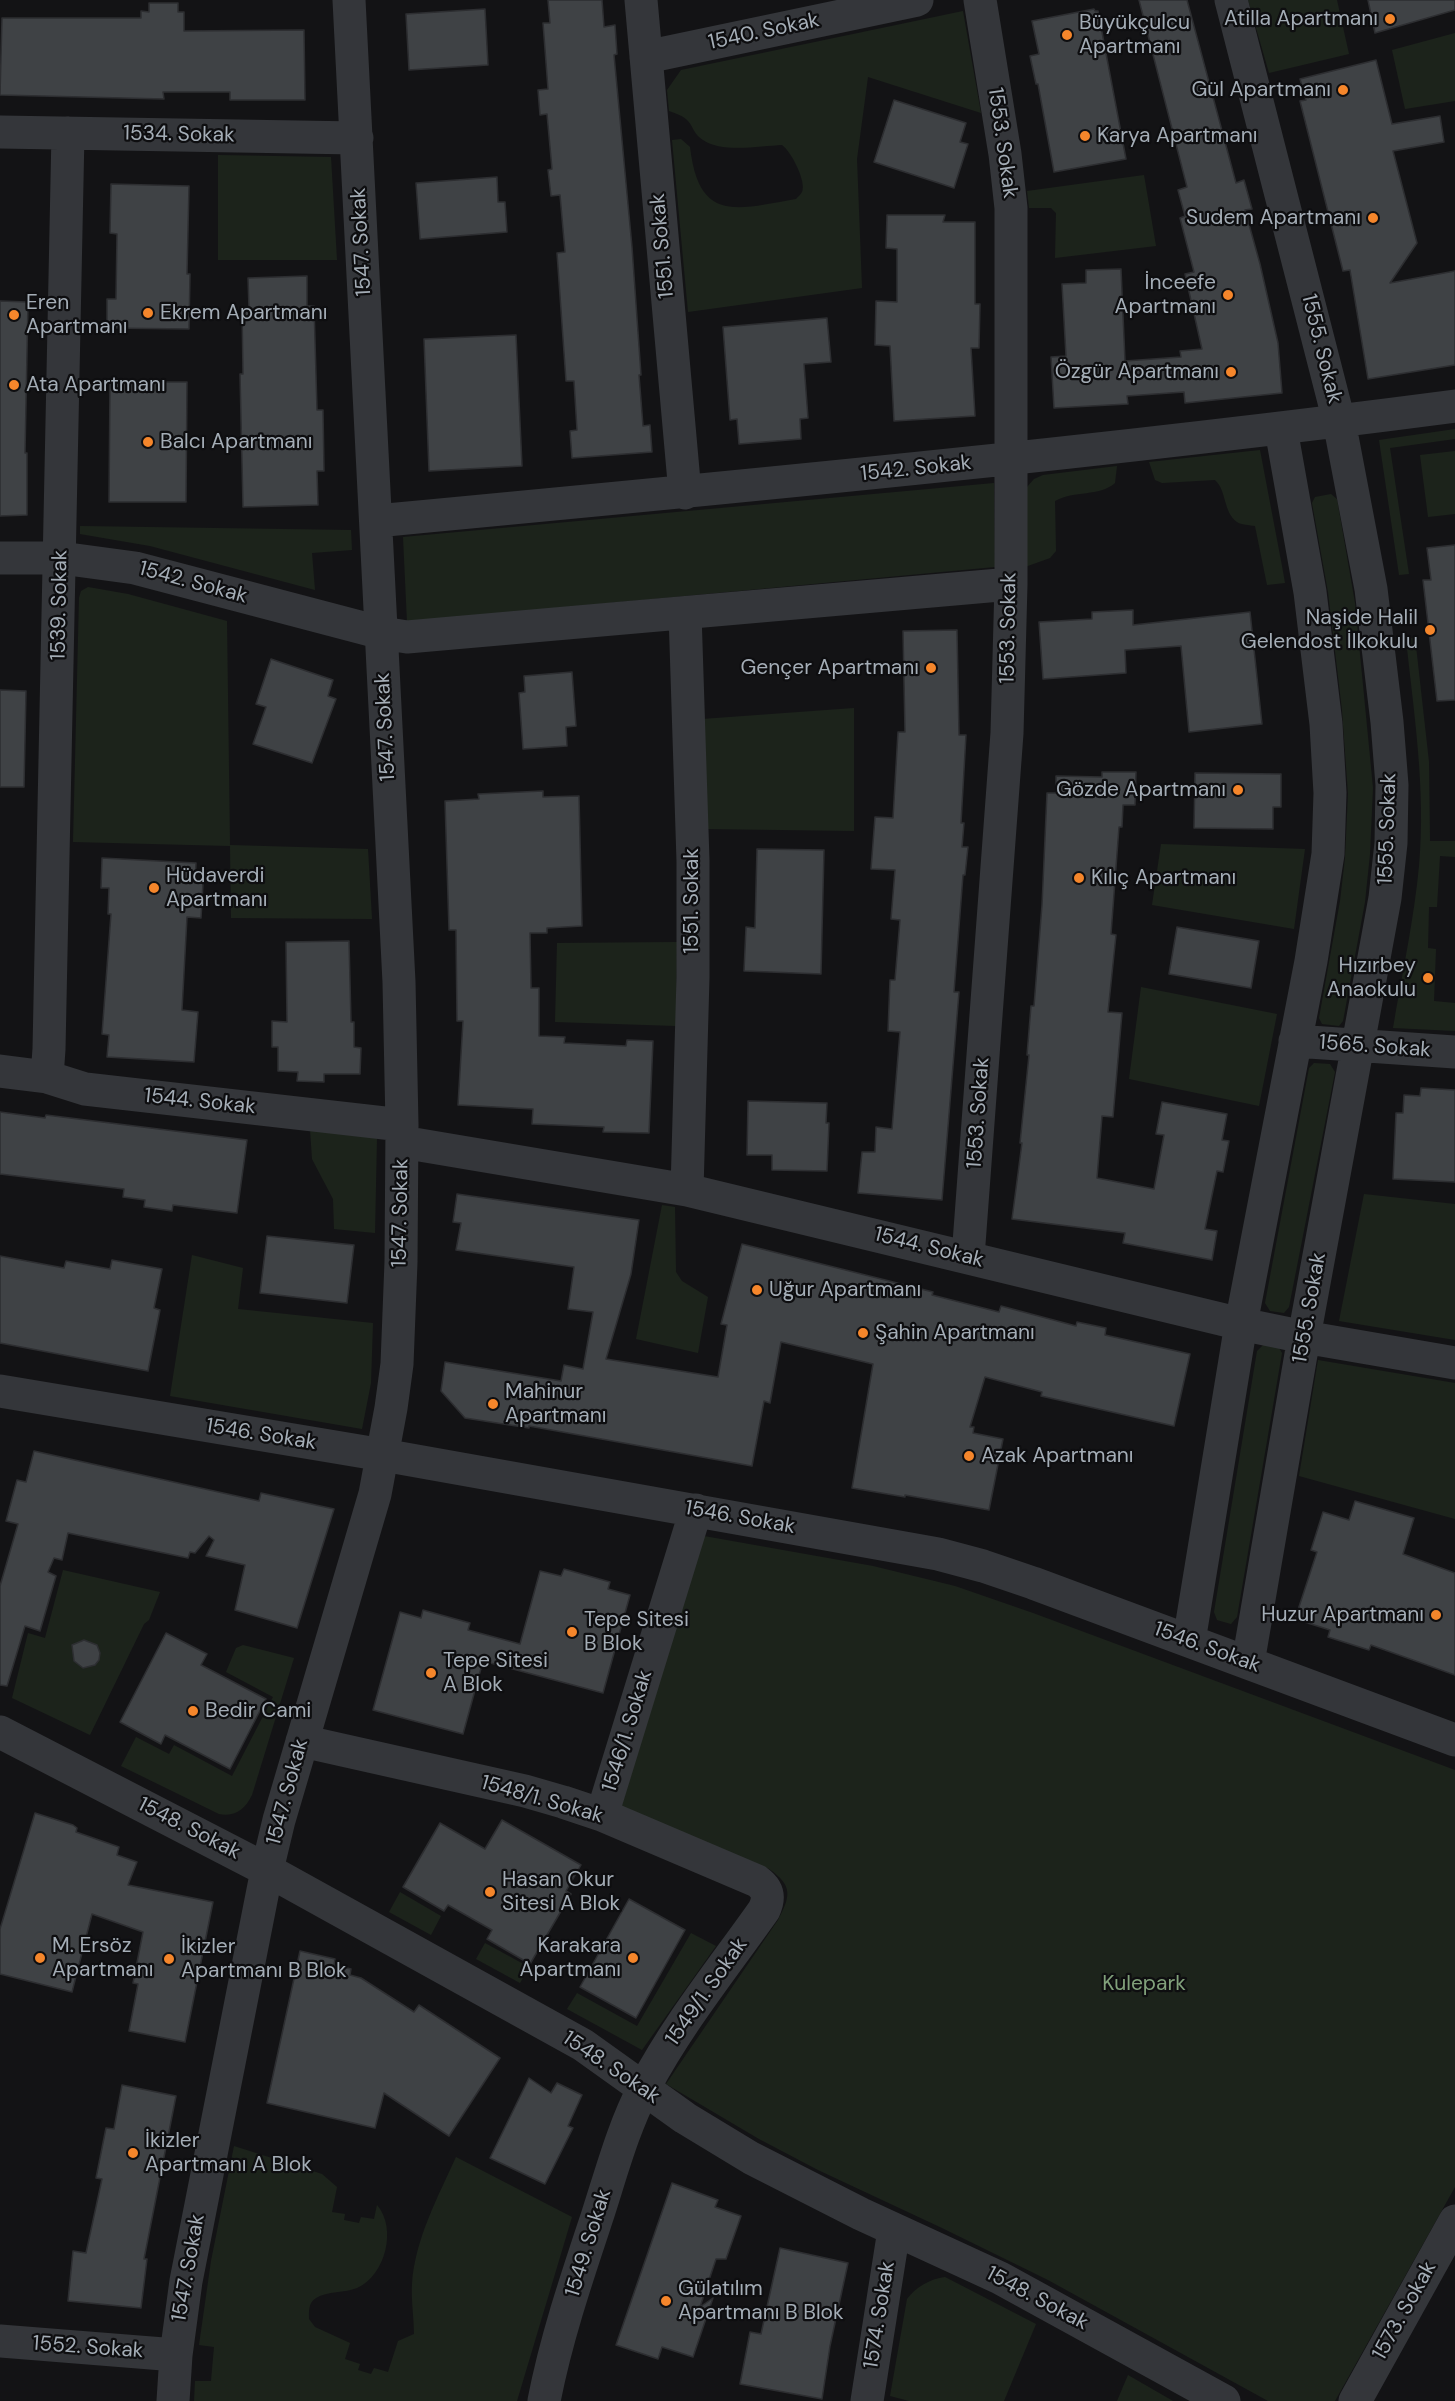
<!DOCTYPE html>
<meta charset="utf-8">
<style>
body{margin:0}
canvas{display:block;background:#131315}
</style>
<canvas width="1455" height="2401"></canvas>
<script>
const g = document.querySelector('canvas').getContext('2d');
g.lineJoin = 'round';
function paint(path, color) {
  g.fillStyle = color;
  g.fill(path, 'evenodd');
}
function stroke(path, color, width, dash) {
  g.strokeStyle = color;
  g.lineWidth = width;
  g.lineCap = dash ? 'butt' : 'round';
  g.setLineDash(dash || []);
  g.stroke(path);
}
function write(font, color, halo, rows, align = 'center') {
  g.font = font + ' "DM Sans",sans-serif';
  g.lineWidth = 4.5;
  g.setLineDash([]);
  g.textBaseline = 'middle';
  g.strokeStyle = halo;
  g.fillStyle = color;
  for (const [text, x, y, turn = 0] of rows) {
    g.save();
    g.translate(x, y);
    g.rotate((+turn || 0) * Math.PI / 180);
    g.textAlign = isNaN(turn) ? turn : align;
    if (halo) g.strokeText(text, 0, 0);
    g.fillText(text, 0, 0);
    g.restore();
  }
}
paint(new Path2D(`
 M 1248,0 L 1337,0 L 1349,54 L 1269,73 Z
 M 963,11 L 981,113 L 868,77 L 857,159 L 862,288 L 688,312 L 672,140 L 681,139 L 690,147 C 699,224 737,209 796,199 C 796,199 802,193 802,192 C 807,182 791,151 782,145 C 760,146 721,153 703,140 C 687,129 698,120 669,111 L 667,90 L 681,70 Z
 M 1455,33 L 1455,101 L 1405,109 L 1392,50 Z
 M 218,155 L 331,157 L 337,260 L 218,260 Z
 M 1144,175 L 1156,246 L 1055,258 L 1056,213 L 1051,208 L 1029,208 L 1027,191 Z
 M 1455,429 L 1455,439 L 1390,448 L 1409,574 L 1399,575 L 1379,440 Z
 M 1260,450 L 1282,566 L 1285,583 L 1267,585 L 1255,526 C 1250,525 1241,525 1237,522 C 1223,512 1227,491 1215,480 L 1162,483 L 1155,480 L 1149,462 Z
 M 1455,451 L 1455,514 L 1428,517 L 1420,455 Z
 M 1117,466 L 1115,483 C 1099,497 1074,490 1055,501 L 1056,551 L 1050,558 L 1025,567 L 1027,487 L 1034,479 L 1043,475 Z
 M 994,483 L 995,567 L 407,622 L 403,537 Z
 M 1331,494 L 1337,499 L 1355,603 L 1373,788 L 1370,854 L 1365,902 L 1343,1021 L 1339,1026 L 1322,1024 L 1319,1018 L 1340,901 L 1345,858 L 1348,794 L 1342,710 L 1328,592 L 1312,503 L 1315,497 Z
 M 80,526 L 351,530 L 352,550 L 312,553 L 315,590 L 150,546 L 80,534 Z
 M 88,587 L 128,594 L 227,621 L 230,845 L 368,849 L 372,919 L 231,918 L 230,846 L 73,842 L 79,598 L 81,591 Z
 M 1415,637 L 1429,762 L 1430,841 L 1455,841 L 1455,857 L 1440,856 L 1437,907 L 1429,907 L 1428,948 L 1436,949 L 1434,1001 L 1455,1003 L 1455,1031 L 1393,1028 C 1402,974 1414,920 1419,866 C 1426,790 1414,714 1406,639 Z
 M 854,708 L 854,831 L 706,829 L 702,719 Z
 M 1161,844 L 1305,849 L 1294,929 L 1152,905 Z
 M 677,942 L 676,1026 L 555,1022 L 557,943 Z
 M 1141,987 L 1277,1014 L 1259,1106 L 1129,1079 Z
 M 1314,1063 L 1330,1064 L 1335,1072 L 1289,1307 L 1284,1313 L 1270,1311 L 1265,1303 L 1309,1068 Z
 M 310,1129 L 377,1137 L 375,1233 L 334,1229 L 333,1199 L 312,1159 Z
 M 1364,1194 L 1455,1204 L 1455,1340 L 1339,1321 Z
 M 662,1205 L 675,1207 L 676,1272 L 682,1281 L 708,1297 L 698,1353 L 636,1339 Z
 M 192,1255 L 243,1268 L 238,1309 L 373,1323 L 371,1383 L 362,1429 L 170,1396 Z
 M 1264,1344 L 1278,1346 L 1282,1353 L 1237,1617 L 1231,1624 L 1217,1620 L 1214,1612 L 1257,1351 Z
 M 1318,1360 L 1455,1383 L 1455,1519 L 1299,1476 Z
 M 704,1536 L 873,1566 L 955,1586 L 1033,1613 L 1455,1770 L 1455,2187 L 1335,2401 L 1268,2401 L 1048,2280 L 942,2228 L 818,2170 L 759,2139 L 666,2084 L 778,1920 C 790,1897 794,1886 769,1869 L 621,1807 Z
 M 63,1570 L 160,1592 L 149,1620 L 144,1624 L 90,1735 L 12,1698 L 28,1633 L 45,1638 Z
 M 243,1645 L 294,1658 L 252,1795 C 245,1809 236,1817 219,1814 L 121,1766 L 136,1737 L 169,1754 L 174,1745 L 232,1776 L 273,1697 L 226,1672 L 236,1648 Z
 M 400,1892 L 441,1916 L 431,1935 L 389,1912 Z
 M 691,1933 L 716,1946 L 642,2050 L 567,2009 L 577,1993 L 637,2026 Z
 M 485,1943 L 529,1967 L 520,1983 L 476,1959 Z
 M 234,2146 L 322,2174 L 337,2187 L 332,2212 L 345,2214 L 344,2220 L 359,2223 L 361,2217 L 374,2219 L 377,2205 C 397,2228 386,2275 357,2288 C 345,2293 327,2291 316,2298 C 308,2303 309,2311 309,2319 L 315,2327 L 350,2343 L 345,2359 L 360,2364 L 358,2370 L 371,2374 L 374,2368 L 388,2372 L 398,2341 L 414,2334 C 414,2318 411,2300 412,2284 C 415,2239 438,2197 456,2157 L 572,2217 L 517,2401 L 194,2401 L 195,2381 L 211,2381 L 214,2347 L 199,2345 L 211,2261 Z
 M 945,2277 L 1036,2324 L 1004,2401 L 909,2401 L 890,2396 L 907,2299 C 916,2287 930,2279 945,2277 Z
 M 1128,2375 L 1173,2401 L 1117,2401 Z`), '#1c231b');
const building = new Path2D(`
 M 548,0 L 602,0 L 604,27 L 615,25 L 617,54 L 614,55 L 632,247 L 641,375 L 639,375 L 643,426 L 650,425 L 652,452 L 572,458 L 570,431 L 577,430 L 574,381 L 566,381 L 557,253 L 565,252 L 560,195 L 551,196 L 548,170 L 552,169 L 547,114 L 540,115 L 538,90 L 548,89 L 543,23 L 550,23 Z
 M 1139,0 L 1187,0 L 1236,183 L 1244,180 L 1252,209 L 1245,210 L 1260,264 L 1278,343 L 1282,393 L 1185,403 L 1184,392 L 1127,396 L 1128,404 L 1054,408 L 1051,357 L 1066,356 L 1062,284 L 1086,283 L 1086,270 L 1121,269 L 1125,361 L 1181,357 L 1180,351 L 1202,349 L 1185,274 L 1194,272 L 1180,218 L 1185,216 L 1178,190 L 1187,187 Z
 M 1368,0 L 1455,0 L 1455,10 L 1375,33 Z
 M 149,3 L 178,3 L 178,12 L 184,12 L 184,31 L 304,30 L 305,100 L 230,100 L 230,92 L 163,92 L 164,99 L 0,95 L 2,18 L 141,18 L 141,11 L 149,12 Z
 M 485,9 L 488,65 L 409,70 L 406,14 Z
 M 1094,9 L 1095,11 L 1098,11 L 1126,159 L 1054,172 L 1038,84 L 1036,84 L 1030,56 L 1039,54 L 1032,21 Z
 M 1376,60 L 1392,124 L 1440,116 L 1444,142 L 1393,151 L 1417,243 L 1390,283 L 1455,271 L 1455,365 L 1368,379 L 1350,270 L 1343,271 L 1300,101 L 1306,100 L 1300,79 Z
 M 894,100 L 966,123 L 960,142 L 968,144 L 954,188 L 874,162 Z
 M 497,177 L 498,202 L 505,202 L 507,232 L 420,239 L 416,183 Z
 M 111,184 L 189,186 L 187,274 L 190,274 L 189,329 L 107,328 L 107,299 L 116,299 L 117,234 L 110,233 Z
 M 887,215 L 945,215 L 943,222 L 975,222 L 975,304 L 980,304 L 979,348 L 971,348 L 975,416 L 894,421 L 890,346 L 875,345 L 876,301 L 897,302 L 897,249 L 886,248 Z
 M 307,276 L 307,306 L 314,306 L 317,410 L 323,410 L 324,471 L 317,471 L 318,505 L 243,507 L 240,374 L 243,374 L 242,309 L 249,309 L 248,278 Z
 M 0,301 L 28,302 L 25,453 L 27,453 L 27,515 L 0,516 Z
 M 827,318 L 831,362 L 804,364 L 808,418 L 800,419 L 801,439 L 739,444 L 737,419 L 730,420 L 723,327 Z
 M 516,335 L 522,466 L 429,471 L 424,339 Z
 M 110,382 L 187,382 L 186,502 L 109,502 Z
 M 1455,545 L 1455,700 L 1437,701 L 1423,580 L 1431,580 L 1427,548 Z
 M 1133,610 L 1133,625 L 1250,612 L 1262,724 L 1189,732 L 1181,646 L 1125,650 L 1126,673 L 1043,679 L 1039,622 L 1092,619 L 1092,612 Z
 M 957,630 L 959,735 L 966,735 L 961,823 L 964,823 L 962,847 L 968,847 L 965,875 L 963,875 L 954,992 L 959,992 L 942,1200 L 858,1193 L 862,1152 L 875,1152 L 876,1127 L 892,1129 L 900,1032 L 888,1031 L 890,980 L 895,980 L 900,920 L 891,919 L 895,870 L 871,869 L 875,817 L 893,818 L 898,732 L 905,732 L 903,631 Z
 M 271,659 L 333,680 L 328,696 L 336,699 L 312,763 L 253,744 L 266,707 L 256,704 Z
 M 572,672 L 576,726 L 566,727 L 567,746 L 523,749 L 519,693 L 525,692 L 524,676 Z
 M 0,690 L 26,691 L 24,787 L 0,787 Z
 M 1102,772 L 1136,772 L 1135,805 L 1123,805 L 1122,827 L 1119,827 L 1111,934 L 1116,935 L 1108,1012 L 1122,1013 L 1113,1117 L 1102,1116 L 1097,1178 L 1154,1189 L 1164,1135 L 1156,1134 L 1162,1102 L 1227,1114 L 1222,1140 L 1229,1141 L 1223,1172 L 1217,1171 L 1205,1229 L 1217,1231 L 1212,1260 L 1123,1243 L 1125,1233 L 1012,1219 L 1022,1143 L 1020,1143 L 1029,1055 L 1027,1055 L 1031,1006 L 1034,1006 L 1042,905 L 1047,793 L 1056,793 L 1056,776 L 1102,777 Z
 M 1195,773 L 1281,774 L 1281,807 L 1273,807 L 1273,829 L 1194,828 Z
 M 543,791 L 543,797 L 579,796 L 582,926 L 547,928 L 547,933 L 530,933 L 531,988 L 539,988 L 539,1036 L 565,1037 L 564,1043 L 626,1046 L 627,1040 L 653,1041 L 649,1133 L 603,1132 L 604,1127 L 532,1124 L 533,1109 L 458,1105 L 463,1021 L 457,1021 L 456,930 L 449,930 L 445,801 L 479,799 L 478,794 Z
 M 757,849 L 824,850 L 821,974 L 744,971 L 746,927 L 755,928 Z
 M 102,858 L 196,863 L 195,883 L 203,883 L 201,918 L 187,917 L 182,1010 L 198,1012 L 194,1062 L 107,1057 L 109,1035 L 102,1034 L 111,914 L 108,914 L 109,888 L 101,888 Z
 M 1177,927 L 1259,941 L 1251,988 L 1169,974 Z
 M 349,941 L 351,1022 L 354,1022 L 354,1047 L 361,1048 L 360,1074 L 324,1074 L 324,1082 L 297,1081 L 298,1072 L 278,1071 L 278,1047 L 272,1047 L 272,1021 L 287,1022 L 286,942 Z
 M 1421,1088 L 1455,1090 L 1455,1182 L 1393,1179 L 1396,1113 L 1403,1113 L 1404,1095 L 1420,1096 Z
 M 748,1101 L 827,1103 L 826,1123 L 829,1123 L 827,1171 L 772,1170 L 772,1155 L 747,1155 Z
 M 0,1112 L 45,1118 L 46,1115 L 247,1140 L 237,1213 L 173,1205 L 172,1211 L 144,1207 L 145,1200 L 123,1197 L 124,1189 L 0,1174 Z
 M 457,1194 L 639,1220 L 631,1274 L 606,1359 L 718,1377 L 727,1325 L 721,1324 L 742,1244 L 933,1292 L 932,1295 L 999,1312 L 1001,1306 L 1076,1326 L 1077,1322 L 1106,1328 L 1105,1335 L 1190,1354 L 1174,1426 L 1041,1396 L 1042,1392 L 985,1377 L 970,1427 L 974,1427 L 973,1433 L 1003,1439 L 989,1510 L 905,1495 L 905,1497 L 852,1488 L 873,1364 L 781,1342 L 770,1403 L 764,1401 L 752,1466 L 529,1426 L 529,1428 L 465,1418 L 441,1391 L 445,1362 L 561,1381 L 564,1365 L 583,1369 L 593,1312 L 568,1309 L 574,1267 L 456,1250 L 461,1223 L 453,1222 Z
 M 267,1236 L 354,1245 L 347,1303 L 260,1293 Z
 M 0,1256 L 64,1268 L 66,1261 L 110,1269 L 112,1260 L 162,1269 L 154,1308 L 160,1310 L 148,1371 L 0,1343 Z
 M 34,1451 L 259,1501 L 261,1493 L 334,1509 L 297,1628 L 235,1610 L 245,1565 L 206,1556 L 214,1540 L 209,1536 L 195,1553 L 190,1552 L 188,1558 L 68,1533 L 62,1560 L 54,1558 L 48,1572 L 56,1576 L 40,1631 L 25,1626 L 7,1686 L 0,1685 L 0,1586 L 18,1524 L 6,1521 L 17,1480 L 26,1482 Z
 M 1355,1501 L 1414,1518 L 1403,1554 L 1455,1573 L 1455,1675 L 1371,1645 L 1369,1650 L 1328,1637 L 1330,1630 L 1295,1619 L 1317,1552 L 1311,1550 L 1323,1512 L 1349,1520 Z
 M 564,1569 L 610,1582 L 608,1589 L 630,1595 L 603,1693 L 483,1661 L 463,1734 L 373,1710 L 400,1612 L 421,1618 L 423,1610 L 470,1623 L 468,1630 L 520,1644 L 540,1571 L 561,1576 Z
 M 166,1633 L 207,1654 L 201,1665 L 266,1699 L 230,1769 L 165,1735 L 161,1744 L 120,1722 Z
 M 84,1640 L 97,1645 L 100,1653 L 99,1660 L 95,1665 L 83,1668 L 74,1661 L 72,1645 Z
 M 35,1813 L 73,1825 L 77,1828 L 76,1832 L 119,1847 L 117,1855 L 137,1862 L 128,1885 L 213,1902 L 185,2042 L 129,2031 L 138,1984 L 133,1983 L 143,1932 L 92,1914 L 72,1992 L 0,1974 L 0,1929 Z
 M 502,1820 L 581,1865 L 566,1891 L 571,1894 L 530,1964 L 487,1939 L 492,1930 L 448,1905 L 444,1911 L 403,1887 L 440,1823 L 485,1849 Z
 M 629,1899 L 685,1930 L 636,2018 L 580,1987 Z
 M 300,1951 L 335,1959 L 334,1965 L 351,1969 L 350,1975 L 361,1978 L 414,2012 L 419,2005 L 500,2058 L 449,2136 L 384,2093 L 375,2128 L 267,2103 Z
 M 529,2078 L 551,2093 L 557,2083 L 582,2095 L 568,2126 L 573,2128 L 545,2184 L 490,2158 Z
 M 122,2085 L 176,2096 L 144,2259 L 147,2259 L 141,2308 L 68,2301 L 73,2251 L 86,2253 L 102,2179 L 96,2178 L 106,2128 L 114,2129 Z
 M 672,2183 L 718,2200 L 715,2207 L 741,2216 L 726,2259 L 716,2259 L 700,2307 L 713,2298 L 693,2357 L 662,2347 L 658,2359 L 616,2345 Z
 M 780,2248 L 848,2263 L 830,2346 L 822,2399 L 740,2384 L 750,2332 L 761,2334 Z`);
paint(building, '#3f4245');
stroke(building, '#2d2e31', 1.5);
stroke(new Path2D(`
 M 641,0 L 685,493
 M 1231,0 L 1339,421 L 1371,589 L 1387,722 L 1392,785 L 1391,843 L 1385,898 L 1304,1337 L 1248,1663
 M 646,57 L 917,0
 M 0,132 L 357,138
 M 376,521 C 736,487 1096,453 1455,406
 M 0,558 L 61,558 L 135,568 L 382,633 L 407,637 L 1011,584
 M 685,613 L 693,861 L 693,977 L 687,1190
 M 1295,1041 L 1455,1052
 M 0,1071 L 47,1077 L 85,1089 L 402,1125
 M 47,1077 L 49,1049 L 68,133
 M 402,1142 L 687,1190 L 1241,1324 L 1304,1337 L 1455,1363
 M 968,1257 L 1007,733 L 1011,584 L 1011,208 L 1005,154 L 980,0
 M 0,1391 L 383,1455 L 938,1554 L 983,1566 L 1033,1583 L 1455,1740
 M 1189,1641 L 1241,1324 L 1311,961 L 1328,854 L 1330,793 L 1326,724 L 1310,592 L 1281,429
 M 0,1732 L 267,1870 L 583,2045 L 685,2118 L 751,2158 L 861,2214 L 1000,2278 L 1224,2401
 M 302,1741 L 525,1791 L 563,1802 L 602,1815 L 757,1881 C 768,1889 770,1897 764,1910 C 723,1968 677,2025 644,2088 C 623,2128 611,2174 597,2217 C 577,2277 556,2339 544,2401
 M 602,1815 L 696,1510
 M 0,2341 L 176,2355
 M 173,2401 L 176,2355 L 186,2281 L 267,1870 L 279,1820 L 375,1494 L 391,1408 L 397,1364 L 401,1262 L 402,1125 L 399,982 L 349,0
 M 867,2401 L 894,2230
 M 1355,2401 L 1455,2221`), '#34363a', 33);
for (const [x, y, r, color] of [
 [1390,19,6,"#f5862b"],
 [1067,35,6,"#f5862b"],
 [1343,90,6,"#f5862b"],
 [1085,136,6,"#f5862b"],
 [1373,218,6,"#f5862b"],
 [1228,295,6,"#f5862b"],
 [148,313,6,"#f5862b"],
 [14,315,6,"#f5862b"],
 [1231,372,6,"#f5862b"],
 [14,385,6,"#f5862b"],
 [148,442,6,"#f5862b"],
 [1430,630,6,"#f5862b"],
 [931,668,6,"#f5862b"],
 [1238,790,6,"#f5862b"],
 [1079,878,6,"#f5862b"],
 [154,888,6,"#f5862b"],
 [1428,978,6,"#f5862b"],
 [757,1290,6,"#f5862b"],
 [863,1333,6,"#f5862b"],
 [493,1404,6,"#f5862b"],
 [969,1456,6,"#f5862b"],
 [1436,1615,6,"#f5862b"],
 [572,1632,6,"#f5862b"],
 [431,1673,6,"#f5862b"],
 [193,1711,6,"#f5862b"],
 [490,1892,6,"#f5862b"],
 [40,1958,6,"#f5862b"],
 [633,1958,6,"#f5862b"],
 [169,1959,6,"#f5862b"],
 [133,2153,6,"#f5862b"],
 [666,2301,6,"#f5862b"]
]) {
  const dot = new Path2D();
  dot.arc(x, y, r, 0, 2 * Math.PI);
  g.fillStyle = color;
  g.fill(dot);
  stroke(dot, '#0e0e10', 2);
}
write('21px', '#a4adb6', '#0e0e10', [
 ["Atilla Apartmanı",1378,19,"right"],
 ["Büyükçulcu",1079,23],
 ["Apartmanı",1079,47],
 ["Gül Apartmanı",1331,90,"right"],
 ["Karya Apartmanı",1097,136],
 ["Sudem Apartmanı",1361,218,"right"],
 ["İnceefe",1216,283,"right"],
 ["Apartmanı",1216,307,"right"],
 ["Eren",26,303],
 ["Apartmanı",26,327],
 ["Ekrem Apartmanı",160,313],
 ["Özgür Apartmanı",1219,372,"right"],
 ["Ata Apartmanı",26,385],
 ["Balcı Apartmanı",160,442],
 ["Naşide Halil",1418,618,"right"],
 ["Gelendost İlkokulu",1418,642,"right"],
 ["Gençer Apartmanı",919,668,"right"],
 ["Gözde Apartmanı",1226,790,"right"],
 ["Hüdaverdi",166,876],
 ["Apartmanı",166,900],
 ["Kılıç Apartmanı",1091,878],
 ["Hızırbey",1416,966,"right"],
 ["Anaokulu",1416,990,"right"],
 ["Uğur Apartmanı",769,1290],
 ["Şahin Apartmanı",875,1333],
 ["Mahinur",505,1392],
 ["Apartmanı",505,1416],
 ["Azak Apartmanı",981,1456],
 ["Huzur Apartmanı",1424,1615,"right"],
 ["Tepe Sitesi",584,1620],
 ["B Blok",584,1644],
 ["Tepe Sitesi",443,1661],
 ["A Blok",443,1685],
 ["Bedir Cami",205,1711],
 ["Hasan Okur",502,1880],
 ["Sitesi A Blok",502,1904],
 ["M. Ersöz",52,1946],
 ["Apartmanı",52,1970],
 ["Karakara",621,1946,"right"],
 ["Apartmanı",621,1970,"right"],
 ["İkizler",181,1947],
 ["Apartmanı B Blok",181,1971],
 ["İkizler",145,2141],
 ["Apartmanı A Blok",145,2165],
 ["Gülatılım",678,2289],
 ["Apartmanı B Blok",678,2313]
], 'left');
write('21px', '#a4adb6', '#0e0e10', [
 ["1540. Sokak",764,32,-12],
 ["1534. Sokak",179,135,1],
 ["1553. Sokak",1002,143,82],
 ["1547. Sokak",362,242,-93],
 ["1551. Sokak",663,246,-95],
 ["1555. Sokak",1321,349,76],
 ["1542. Sokak",916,469,-6],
 ["1542. Sokak",193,583,15],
 ["1539. Sokak",60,605,-89],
 ["1553. Sokak",1009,628,-89],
 ["1547. Sokak",386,727,-93],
 ["1555. Sokak",1388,829,-88],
 ["1551. Sokak",692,901,-90],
 ["1565. Sokak",1375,1047,4],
 ["1544. Sokak",200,1102,6],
 ["1553. Sokak",979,1113,-86],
 ["1547. Sokak",401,1213,-89],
 ["1544. Sokak",929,1248,14],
 ["1555. Sokak",1310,1308,-80],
 ["1546. Sokak",261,1435,9],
 ["1546. Sokak",740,1518,10],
 ["1546. Sokak",1207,1648,20],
 ["1546/1. Sokak",628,1731,-73],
 ["1547. Sokak",288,1792,-75],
 ["1548/1. Sokak",542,1800,16],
 ["1548. Sokak",189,1829,27],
 ["1549/1. Sokak",707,1992,-55],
 ["1548. Sokak",611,2068,34],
 ["1549. Sokak",589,2243,-73],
 ["1547. Sokak",189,2268,-80],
 ["1548. Sokak",1037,2299,28],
 ["1573. Sokak",1405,2311,-61],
 ["1574. Sokak",880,2315,-81],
 ["1552. Sokak",88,2348,4]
]);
write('21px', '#81a17b', '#0e0e10', [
 ["Kulepark",1144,1984]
]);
</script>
